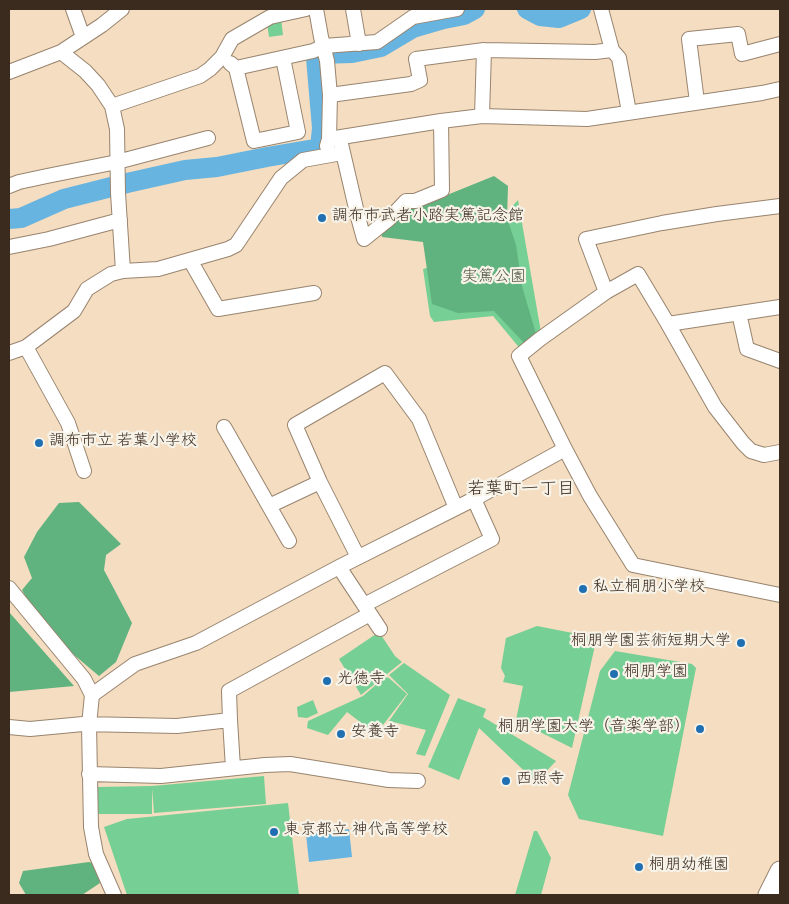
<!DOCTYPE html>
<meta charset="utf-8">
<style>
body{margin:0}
#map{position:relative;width:789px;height:904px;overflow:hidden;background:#f4ddc0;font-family:"Gochi Hand",sans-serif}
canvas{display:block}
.frame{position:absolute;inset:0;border:10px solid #3b2a1e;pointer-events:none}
</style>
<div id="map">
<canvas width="789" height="904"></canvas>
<div class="frame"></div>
</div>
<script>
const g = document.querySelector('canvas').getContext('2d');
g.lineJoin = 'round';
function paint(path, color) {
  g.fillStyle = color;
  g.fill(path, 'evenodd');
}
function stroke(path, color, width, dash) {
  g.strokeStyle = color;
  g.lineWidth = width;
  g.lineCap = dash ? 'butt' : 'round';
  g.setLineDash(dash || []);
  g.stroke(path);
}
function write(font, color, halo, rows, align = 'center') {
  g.font = font + ' "Gochi Hand","Klee One",sans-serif';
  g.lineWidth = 4.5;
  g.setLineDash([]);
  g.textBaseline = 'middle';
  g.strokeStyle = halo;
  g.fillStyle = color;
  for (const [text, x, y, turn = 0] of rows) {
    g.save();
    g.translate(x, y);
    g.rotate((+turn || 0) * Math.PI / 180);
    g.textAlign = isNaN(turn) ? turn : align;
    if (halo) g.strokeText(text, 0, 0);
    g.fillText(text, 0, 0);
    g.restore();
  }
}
paint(new Path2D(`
 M 281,18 L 283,35 L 269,37 L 267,23 Z
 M 518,200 L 542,338 L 522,351 L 493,316 L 434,322 L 430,316 L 423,269 L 464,258 Z
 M 537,626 L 593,637 L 596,641 L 572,748 L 516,720 L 523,686 L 503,682 L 505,676 L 501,668 L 506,638 Z
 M 379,632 L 395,656 L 402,662 L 361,695 L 339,659 Z
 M 615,651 L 692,664 L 696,668 L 663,836 L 579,819 L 568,795 L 600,671 Z
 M 404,663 L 450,695 L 425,756 L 416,754 L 426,730 L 389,721 L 408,694 L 389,675 Z
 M 385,677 L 389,678 L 407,694 L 376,734 L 347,712 L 328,735 L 307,728 L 308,721 L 363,696 Z
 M 458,698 L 486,709 L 483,717 L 556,761 L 536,782 L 479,728 L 459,780 L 428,767 Z
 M 313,700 L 318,713 L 307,718 L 298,717 L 297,707 Z
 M 264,776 L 266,804 L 154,813 L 152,788 L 152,814 L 96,814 L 96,787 L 152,786 Z
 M 288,803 L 299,895 L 127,895 L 104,827 L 127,819 Z
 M 534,831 L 537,831 L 551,858 L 541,895 L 515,895 Z`), '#76cf94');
paint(new Path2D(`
 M 494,176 L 508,186 L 507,218 L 516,245 L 522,286 L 536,334 L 525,344 L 494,311 L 458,313 L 432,304 L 423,242 L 382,237 L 381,231 L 407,204 L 442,197 Z
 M 79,502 L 121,544 L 106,555 L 104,570 L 132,623 L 116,662 L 99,676 L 67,649 L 36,616 L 22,590 L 32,578 L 24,557 L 37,532 L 59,503 Z
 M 9,612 L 74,686 L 9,692 Z
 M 89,862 L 95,864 L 100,883 L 82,895 L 26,895 L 19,883 L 23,871 Z`), '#60b27e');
paint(new Path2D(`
 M 349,829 L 352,857 L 309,862 L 306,834 Z`), '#67b4e1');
stroke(new Path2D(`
 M 527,9 L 540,16 L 559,18 L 581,9
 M 9,219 L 21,218 L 64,199 L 127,183 L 185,170 L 217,167 L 267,157 L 320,148 L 322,128 L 316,58 L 318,54 L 352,53 L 381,47 L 413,28 L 444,19 L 464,15 L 475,9`), '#67b4e1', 20);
const street = new Path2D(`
 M 73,9 L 83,37
 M 316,9 L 321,37 L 327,61 L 330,95 L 329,139 L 327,146
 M 353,9 L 359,44
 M 601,9 L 612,50 L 619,58 L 629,112
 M 61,52 L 85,71 L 98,85 L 112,106 L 117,129 L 118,193 L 123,271
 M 230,63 L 236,68 L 254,141 L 298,132 L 283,58
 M 236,68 L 313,51 L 324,46 L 377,42 L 413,17 L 457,9
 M 9,72 L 61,52 L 102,25 L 122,9
 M 330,95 L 411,84 L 420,80 L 416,59 L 484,50 L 595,52 L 612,50
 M 697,102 L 689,39 L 738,34 L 742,54 L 780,44
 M 112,106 L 200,76 L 210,69 L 222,57 L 232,39 L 270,17 L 306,9
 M 482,116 L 484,50
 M 329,139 L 441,121 L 482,116 L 587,119 L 762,93 L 780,89
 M 341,144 L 358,217 L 364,239 L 389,219 L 406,201 L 415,201 L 442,190 L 441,121
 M 9,186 L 19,182 L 47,176 L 117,162 L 208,138
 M 9,247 L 49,239 L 120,220
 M 190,260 L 218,309 L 314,293
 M 606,292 L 586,239 L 662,223 L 717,214 L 780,206
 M 739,313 L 747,349 L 780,361
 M 668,324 L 780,307
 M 26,347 L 68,423 L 84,471
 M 9,353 L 26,347 L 74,311 L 87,289 L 111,274 L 123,271 L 158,269 L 228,249 L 236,245 L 281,178 L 303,160 L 342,153
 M 224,427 L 289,541
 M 780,452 L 764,455 L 751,451 L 743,443 L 715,407 L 668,324 L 638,274 L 606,292 L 540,339 L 519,356 L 565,449 L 590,496 L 633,565 L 780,595
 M 269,506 L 320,482
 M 358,557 L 320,482 L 295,425 L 385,373 L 419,419 L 456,508
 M 339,567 L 380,629
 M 9,588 L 84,679 L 92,695
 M 364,605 L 492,539 L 474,499
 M 230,720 L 229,691 L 370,614
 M 9,727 L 30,729 L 83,724 L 177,726 L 230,720 L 233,768
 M 89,774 L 161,776 L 265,765 L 290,764 L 389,780 L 418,781
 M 114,895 L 96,854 L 91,827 L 89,725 L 92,695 L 135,664 L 196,643 L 339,567 L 474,499 L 565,449`);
const secondary = new Path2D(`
 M 768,895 L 780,871`);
stroke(street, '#98846f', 16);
stroke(secondary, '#98846f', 21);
stroke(street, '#fff', 14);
stroke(secondary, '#fff', 19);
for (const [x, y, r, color] of [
 [322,218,5,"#1f6fb2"],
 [39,443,5,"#1f6fb2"],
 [583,589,5,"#1f6fb2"],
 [741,643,5,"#1f6fb2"],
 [614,674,5,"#1f6fb2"],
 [327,681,5,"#1f6fb2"],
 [700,729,5,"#1f6fb2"],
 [341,734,5,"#1f6fb2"],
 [506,781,5,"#1f6fb2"],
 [274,832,5,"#1f6fb2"],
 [639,867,5,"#1f6fb2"]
]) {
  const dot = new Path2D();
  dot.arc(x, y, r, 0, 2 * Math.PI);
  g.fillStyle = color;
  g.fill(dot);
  stroke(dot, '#f7f3e8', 2);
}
write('16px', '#3b2a1e', '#f7f3e8', [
 ["調布市武者小路実篤記念館",332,218],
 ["調布市立 若葉小学校",49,443],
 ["私立桐朋小学校",593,589],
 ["桐朋学園芸術短期大学",731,643,"right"],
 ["桐朋学園",624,674],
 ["光徳寺",337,681],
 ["桐朋学園大学（音楽学部）",690,729,"right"],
 ["安養寺",351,734],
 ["西照寺",516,781],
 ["東京都立 神代高等学校",284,832],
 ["桐朋幼稚園",649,867]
], 'left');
write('16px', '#4a533c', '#f7f3e8', [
 ["実篤公園",494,279]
]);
write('18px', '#3b2a1e', '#f7f3e8', [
 ["若葉町一丁目",521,491]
]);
</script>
